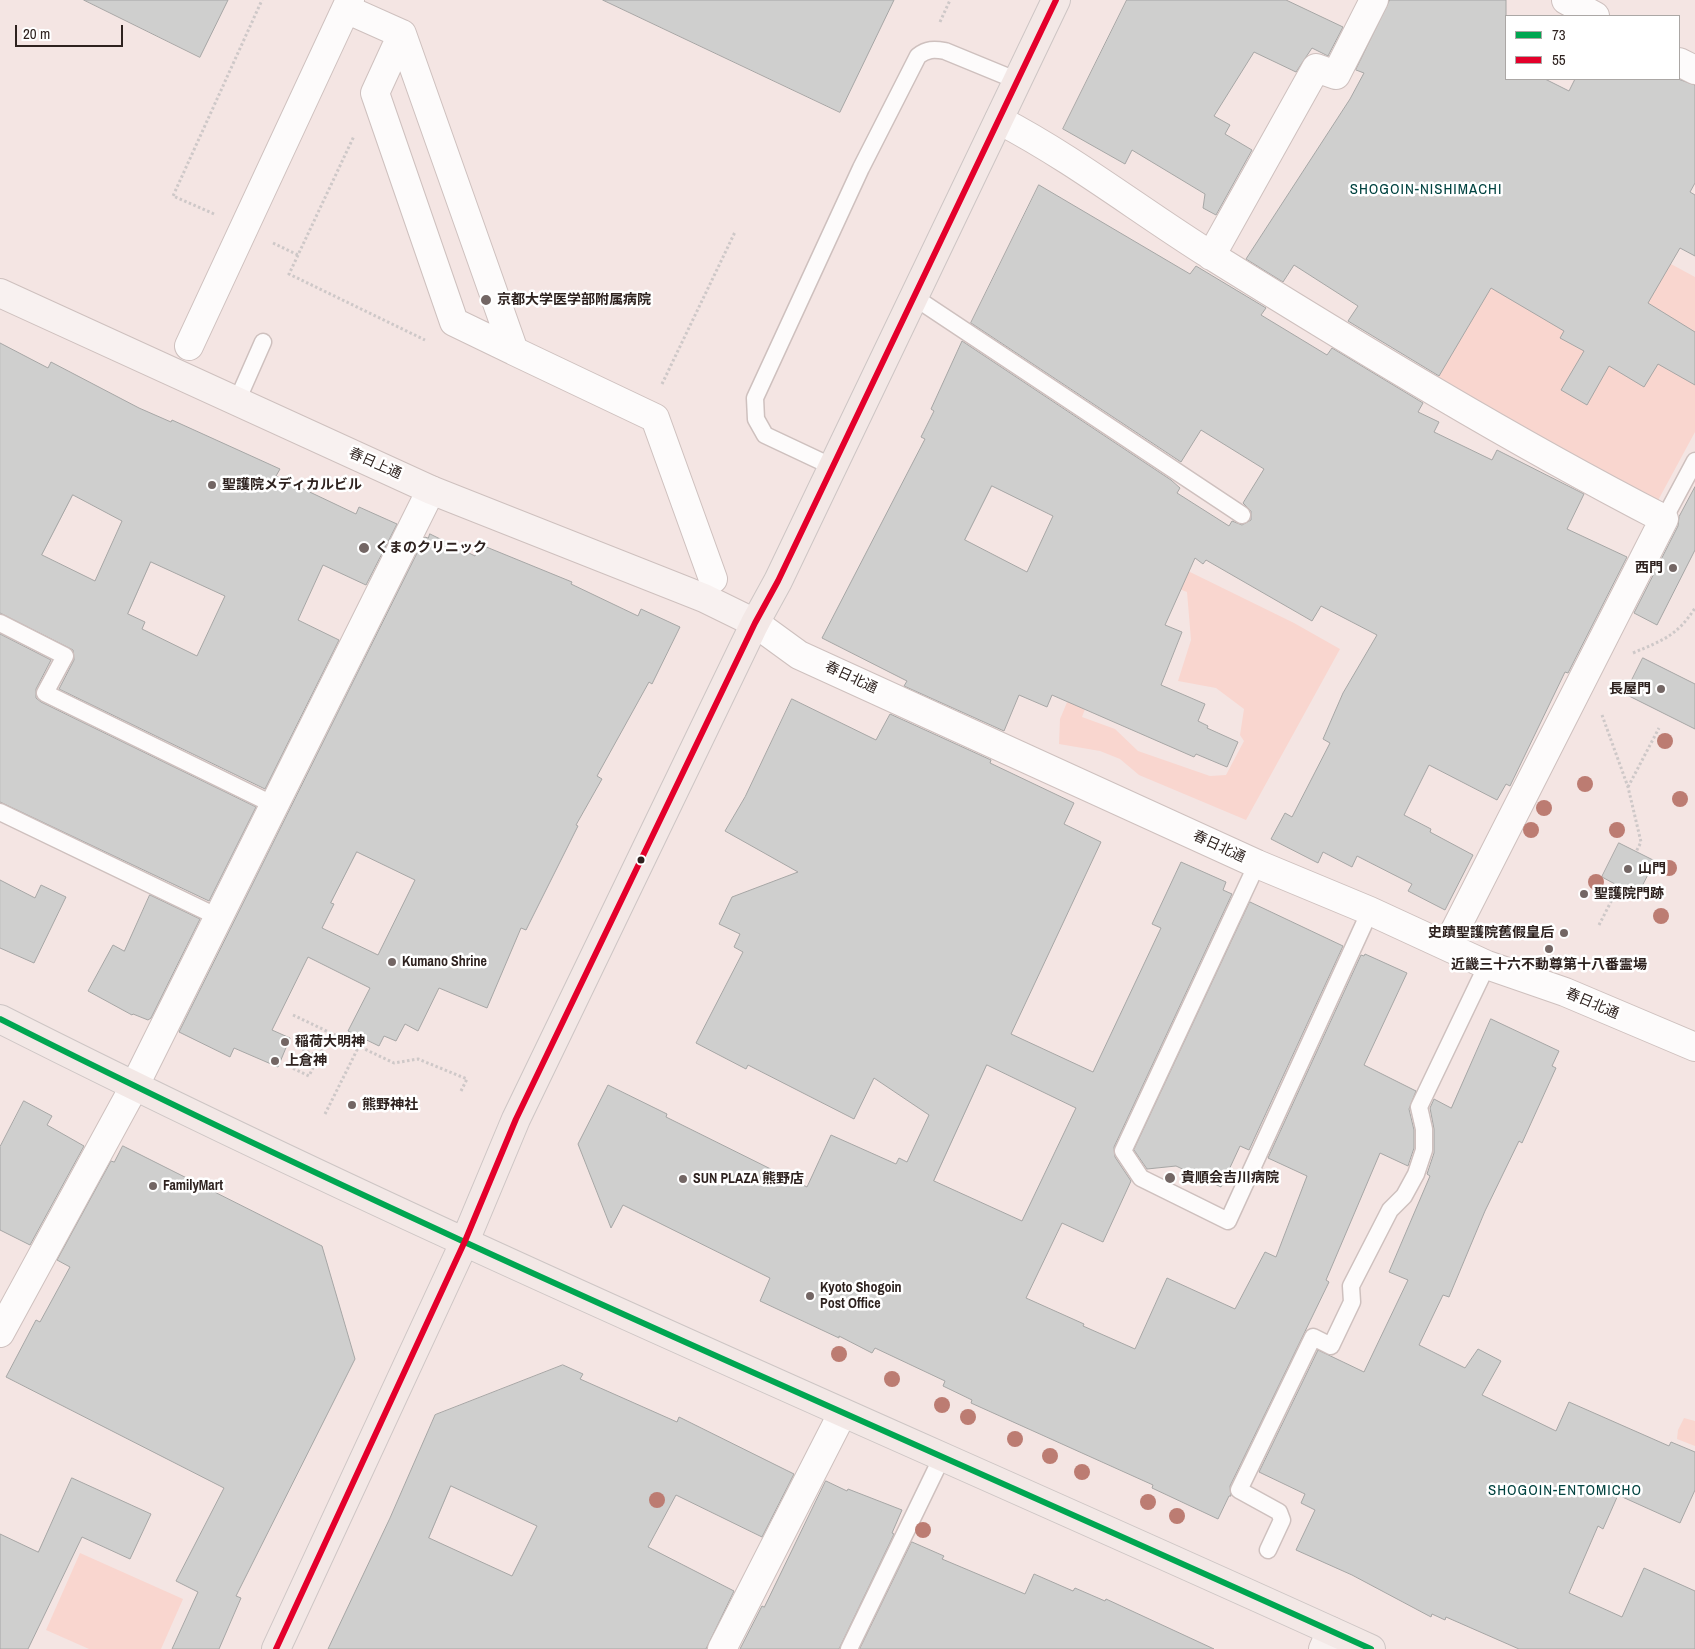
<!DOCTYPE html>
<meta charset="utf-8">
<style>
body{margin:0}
#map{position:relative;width:1695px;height:1649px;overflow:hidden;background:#f4e5e3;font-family:"Archivo Narrow",sans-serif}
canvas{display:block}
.legend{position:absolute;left:1505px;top:15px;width:175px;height:65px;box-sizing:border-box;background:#fff;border:1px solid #aba7a5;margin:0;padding:6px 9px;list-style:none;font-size:15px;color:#2e221f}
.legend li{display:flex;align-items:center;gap:10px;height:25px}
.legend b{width:25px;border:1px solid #aba7a5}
.scale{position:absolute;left:15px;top:25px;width:108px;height:22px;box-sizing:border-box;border:2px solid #2e221f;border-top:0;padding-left:6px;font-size:15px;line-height:18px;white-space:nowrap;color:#2e221f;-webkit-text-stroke:4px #fff;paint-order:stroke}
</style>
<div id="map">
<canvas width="1695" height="1649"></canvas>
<ul class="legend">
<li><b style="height:6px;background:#00a651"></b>73</li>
<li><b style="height:6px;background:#e4002b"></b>55</li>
</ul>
<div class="scale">20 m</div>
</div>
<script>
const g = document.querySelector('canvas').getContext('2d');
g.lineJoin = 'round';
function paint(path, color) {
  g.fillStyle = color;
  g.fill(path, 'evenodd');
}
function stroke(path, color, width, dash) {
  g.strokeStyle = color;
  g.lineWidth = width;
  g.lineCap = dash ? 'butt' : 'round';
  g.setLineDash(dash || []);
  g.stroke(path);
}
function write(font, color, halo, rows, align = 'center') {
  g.font = font + ' "Archivo Narrow","Noto Sans JP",sans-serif';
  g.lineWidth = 5;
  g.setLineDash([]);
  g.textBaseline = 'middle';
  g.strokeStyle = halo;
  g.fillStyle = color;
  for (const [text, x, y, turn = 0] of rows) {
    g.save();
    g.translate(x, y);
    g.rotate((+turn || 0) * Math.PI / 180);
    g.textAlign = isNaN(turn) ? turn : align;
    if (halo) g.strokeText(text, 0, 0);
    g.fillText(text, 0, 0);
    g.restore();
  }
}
paint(new Path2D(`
 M 1545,196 L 1695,277 L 1695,432 L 1655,506 L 1435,382 Z
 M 1188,571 L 1294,623 L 1340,649 L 1246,820 L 1139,775 L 1120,759 L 1100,751 L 1059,744 L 1060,719 L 1076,681 L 1092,690 L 1082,717 L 1115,729 L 1138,751 L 1210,776 L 1226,775 L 1244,741 L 1240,735 L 1244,709 L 1216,688 L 1178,681 L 1191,640 L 1187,592 L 1169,585 Z
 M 1684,1418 L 1695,1421 L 1695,1446 L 1677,1439 L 1678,1430 Z
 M 80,1553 L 183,1599 L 161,1649 L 89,1649 L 46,1630 Z`), '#f9d6cf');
const building = new Path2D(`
 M 84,0 L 228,0 L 200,57 Z
 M 603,0 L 894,0 L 840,112 Z
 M 1127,0 L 1286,0 L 1343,27 L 1328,56 L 1312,48 L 1296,72 L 1254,52 L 1214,116 L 1230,125 L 1225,134 L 1252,150 L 1216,215 L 1203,208 L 1205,194 L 1132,150 L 1125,164 L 1063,129 Z
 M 1390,0 L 1506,0 L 1506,79 L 1545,79 L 1569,91 L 1575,79 L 1678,79 L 1695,85 L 1695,183 L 1690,192 L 1695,195 L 1695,256 L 1680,248 L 1648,303 L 1695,332 L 1695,385 L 1658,364 L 1644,387 L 1609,366 L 1587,405 L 1561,390 L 1584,351 L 1560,338 L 1564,331 L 1491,288 L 1439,376 L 1348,321 L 1358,306 L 1294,265 L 1283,282 L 1246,259 L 1350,99 L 1364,73 L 1356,70 Z
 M 1039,185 L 1190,274 L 1196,266 L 1266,308 L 1261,315 L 1327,355 L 1332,348 L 1423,403 L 1418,412 L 1439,422 L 1434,432 L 1492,460 L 1497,450 L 1584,494 L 1567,529 L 1627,557 L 1568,673 L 1565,672 L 1510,786 L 1506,784 L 1497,800 L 1429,765 L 1404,815 L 1431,829 L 1430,832 L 1473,855 L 1445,910 L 1408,891 L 1412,884 L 1357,856 L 1352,867 L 1323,852 L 1318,863 L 1271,839 L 1285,813 L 1292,817 L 1330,743 L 1323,739 L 1343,693 L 1377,635 L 1321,606 L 1312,621 L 1206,560 L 1203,564 L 1195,558 L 1165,625 L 1182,632 L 1161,685 L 1205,704 L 1198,721 L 1208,726 L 1207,728 L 1238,742 L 1227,767 L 1196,754 L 1194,757 L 1052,695 L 1047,707 L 1019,695 L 1004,731 L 904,686 L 907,681 L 822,638 L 925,439 L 921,437 L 934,411 L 931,409 L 962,341 L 1171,480 L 1180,488 L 1177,493 L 1229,526 L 1232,521 L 1242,525 L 1251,520 L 1251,511 L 1243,503 L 1264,469 L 1201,430 L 1181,462 L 971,323 ZM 992,486 L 1053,516 L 1027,572 L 965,540 Z
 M 0,343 L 48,368 L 51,362 L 139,408 L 171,422 L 172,420 L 280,469 L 276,476 L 356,514 L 359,507 L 397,524 L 366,585 L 323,565 L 298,620 L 339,640 L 265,789 L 59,689 L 74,660 L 73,650 L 0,613 ZM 73,495 L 122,521 L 95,581 L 42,555 ZM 151,562 L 225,596 L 197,656 L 142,629 L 145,622 L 128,614 Z
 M 1695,487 L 1695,550 L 1657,625 L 1634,613 L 1678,526 L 1679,517 Z
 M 430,534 L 475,556 L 479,544 L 572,582 L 571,584 L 638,616 L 641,609 L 680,627 L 652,684 L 649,682 L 597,776 L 602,779 L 576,825 L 578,826 L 526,930 L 521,928 L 487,1008 L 439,988 L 418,1031 L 405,1024 L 396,1041 L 384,1036 L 379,1046 L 348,1031 L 370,988 L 308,957 L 272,1030 L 290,1038 L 278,1067 L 234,1048 L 230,1057 L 179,1032 L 425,537 L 428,538 ZM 357,852 L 415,880 L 378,955 L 322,928 L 334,904 L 331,903 Z
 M 0,634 L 51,660 L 36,689 L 36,698 L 41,702 L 256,807 L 209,901 L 0,802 Z
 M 1643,658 L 1695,684 L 1695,729 L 1625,694 Z
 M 792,699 L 876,740 L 890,714 L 991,760 L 990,763 L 1074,803 L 1064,824 L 1101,842 L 1011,1034 L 1093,1072 L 1161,928 L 1152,924 L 1181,862 L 1226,882 L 1223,890 L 1232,894 L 1114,1147 L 1115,1157 L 1131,1181 L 1103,1242 L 1062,1223 L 1026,1298 L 1084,1324 L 1083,1326 L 1135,1349 L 1167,1278 L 1235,1309 L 1265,1252 L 1276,1257 L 1307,1176 L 1268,1158 L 1361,955 L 1364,956 L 1365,954 L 1407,973 L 1364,1065 L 1416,1091 L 1409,1109 L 1414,1130 L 1414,1148 L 1408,1166 L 1380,1153 L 1326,1280 L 1329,1282 L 1230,1486 L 1231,1496 L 1229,1496 L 1218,1519 L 1152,1488 L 1153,1485 L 971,1403 L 972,1400 L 943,1386 L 945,1381 L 875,1348 L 872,1353 L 839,1336 L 839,1338 L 760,1301 L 770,1278 L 623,1205 L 611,1228 L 578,1144 L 608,1085 L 667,1114 L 666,1117 L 807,1187 L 831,1135 L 896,1164 L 899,1158 L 907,1162 L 929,1115 L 874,1078 L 854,1119 L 748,1065 L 746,1069 L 696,1043 L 743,952 L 734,947 L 740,934 L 719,924 L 732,897 L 798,872 L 725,831 L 745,797 ZM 987,1065 L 1076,1108 L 1022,1221 L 934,1181 Z
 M 1619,843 L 1655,861 L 1637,896 L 1602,877 Z
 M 0,880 L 35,898 L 41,885 L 66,897 L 34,963 L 0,948 Z
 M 150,895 L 200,919 L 151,1018 L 148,1020 L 133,1014 L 132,1015 L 88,991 L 113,945 L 124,951 Z
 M 1250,902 L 1343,946 L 1249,1150 L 1240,1146 L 1221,1187 L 1176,1166 L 1147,1169 L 1134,1150 Z
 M 1491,1019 L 1559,1051 L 1552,1066 L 1556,1068 L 1522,1143 L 1519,1141 L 1485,1211 L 1449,1297 L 1443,1295 L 1419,1345 L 1465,1368 L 1478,1349 L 1501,1361 L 1482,1395 L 1556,1431 L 1569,1402 L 1669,1446 L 1671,1442 L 1695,1452 L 1695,1490 L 1680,1523 L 1618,1495 L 1603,1529 L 1598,1526 L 1569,1593 L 1622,1617 L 1644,1568 L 1695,1591 L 1695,1649 L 1519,1649 L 1446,1617 L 1445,1620 L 1432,1614 L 1431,1617 L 1352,1575 L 1296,1550 L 1315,1510 L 1301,1503 L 1305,1494 L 1259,1472 L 1318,1350 L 1364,1372 L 1408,1280 L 1389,1272 L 1430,1176 L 1427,1174 L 1434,1153 L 1434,1129 L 1430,1108 L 1434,1099 L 1451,1108 Z
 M 24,1101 L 52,1116 L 47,1125 L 84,1146 L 30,1245 L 0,1230 L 0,1147 Z
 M 123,1146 L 322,1246 L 355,1359 L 236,1596 L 241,1598 L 219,1649 L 172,1649 L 198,1592 L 176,1581 L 224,1488 L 6,1377 L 36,1320 L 40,1322 L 70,1267 L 57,1260 L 111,1161 L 114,1162 Z
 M 563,1365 L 583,1374 L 580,1379 L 677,1422 L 679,1417 L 794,1474 L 762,1537 L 676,1495 L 648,1547 L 734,1591 L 706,1649 L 328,1649 L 390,1518 L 435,1415 ZM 451,1486 L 537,1526 L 512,1576 L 429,1538 Z
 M 72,1478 L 151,1514 L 130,1559 L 82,1537 L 28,1649 L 0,1649 L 0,1534 L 38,1552 Z
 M 826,1481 L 847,1491 L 848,1489 L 902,1510 L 892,1533 L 894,1534 L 839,1649 L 740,1649 L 762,1606 L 764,1607 Z
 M 912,1542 L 944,1556 L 942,1559 L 1025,1594 L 1034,1574 L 1073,1591 L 1075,1588 L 1105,1601 L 1106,1599 L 1214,1649 L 860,1649 Z`);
paint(building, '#cfcfce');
stroke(building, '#a6a6a5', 1);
const lane = new Path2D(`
 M 914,297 L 1242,515
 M 237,401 L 263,342
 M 833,467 L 765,435 L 756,419 L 755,398 L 861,168 L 918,56 C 927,49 934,49 945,51 L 1018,81
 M 1664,519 L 1695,461
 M 0,623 L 65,656 L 45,693 L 274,805
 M 0,812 L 218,917
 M 1257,864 L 1123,1151 L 1141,1178 L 1228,1221 L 1370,911
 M 1268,1550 L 1282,1520 L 1279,1512 L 1239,1490 L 1313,1337 L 1331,1346 L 1352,1302 L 1351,1286 L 1390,1210 L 1404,1196 L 1416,1174 L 1424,1150 L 1424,1129 L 1419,1107 L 1487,965
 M 849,1649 L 943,1455`);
const street = new Path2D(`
 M 1566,0 L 1595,16
 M 346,9 L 402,34 L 375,93 L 454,322 L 514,351
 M 402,34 L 514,351 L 655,418 L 713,579
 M 1679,62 L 1695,70
 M 999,120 C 1074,159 1140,211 1212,256 C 1360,348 1509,439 1664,519 L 1447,946
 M 1211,256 L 1316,68 L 1336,75 L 1374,0
 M 189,346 L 350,0
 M 755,623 L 799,655 L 1257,864 L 1370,911 L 1487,965 L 1565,992 L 1695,1047
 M 0,1333 L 134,1087 L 431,490
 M 722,1649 L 842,1414`);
const secondary = new Path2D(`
 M 0,293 L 431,490 L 704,598 L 755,623
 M 1323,1649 L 1331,1631`);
const primary = new Path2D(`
 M 0,1019 C 449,1246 913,1440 1371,1649
 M 276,1649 L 465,1241 L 516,1119 L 755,623 L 778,581 L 1056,0`);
stroke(lane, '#cec0be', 19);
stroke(street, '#cec0be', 30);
stroke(secondary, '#cec0be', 30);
stroke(primary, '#cdc5c4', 30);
stroke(new Path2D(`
 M 940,22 L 950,0
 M 214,214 L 173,196 L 262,0
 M 273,243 L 298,255 L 354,136
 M 298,255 L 289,274 L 425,340
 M 662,384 L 735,232
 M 1633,653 C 1663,640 1677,636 1695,608
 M 1602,715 L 1628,787 L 1641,842 L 1636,852
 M 1628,787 L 1659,728
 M 1599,925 L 1619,886
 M 293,1015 L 394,1063 L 418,1059 L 467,1079 L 460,1093
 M 298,1047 L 319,1057
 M 284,1064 L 309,1076 L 330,1033
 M 325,1114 L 363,1038`), '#cec8c8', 3, [2.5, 2.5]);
stroke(lane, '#fdfbfb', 16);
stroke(street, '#fdfbfb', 28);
stroke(secondary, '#f8f1f0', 28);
stroke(primary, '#f3e8e6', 28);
stroke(new Path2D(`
 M 0,1019 C 449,1246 913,1440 1371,1649`), '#00a651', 6);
stroke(new Path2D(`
 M 276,1649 L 465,1241 L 516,1119 L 755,623 L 778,581 L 1056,0`), '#e4002b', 6);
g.fillStyle = '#bc7c72';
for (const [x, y] of [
 [1665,741],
 [1585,784],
 [1680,799],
 [1544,808],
 [1531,830],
 [1617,830],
 [1669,868],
 [1596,882],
 [1661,916],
 [839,1354],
 [892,1379],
 [942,1405],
 [968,1417],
 [1015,1439],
 [1050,1456],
 [1082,1472],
 [657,1500],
 [1148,1502],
 [1177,1516],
 [923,1530]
]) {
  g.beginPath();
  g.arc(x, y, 8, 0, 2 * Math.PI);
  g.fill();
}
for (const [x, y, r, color] of [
 [486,300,6,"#736664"],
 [212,485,5,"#736664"],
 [364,548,6,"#736664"],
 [1673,568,5,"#736664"],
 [1661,689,5,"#736664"],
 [641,860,4.5,"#2e221f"],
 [1628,869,5,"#736664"],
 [1584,894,5,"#736664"],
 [1564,933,5,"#736664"],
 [1549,949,5,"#736664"],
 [392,962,5,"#736664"],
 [285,1042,5,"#736664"],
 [275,1061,5,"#736664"],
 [352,1105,5,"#736664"],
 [1170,1178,6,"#736664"],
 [683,1179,5,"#736664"],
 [153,1186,5,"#736664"],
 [810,1296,5,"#736664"]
]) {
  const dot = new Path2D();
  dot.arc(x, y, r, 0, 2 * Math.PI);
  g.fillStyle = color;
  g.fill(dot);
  stroke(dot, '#fff', 2);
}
write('bold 14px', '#2e221f', '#fff', [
 ["京都大学医学部附属病院",497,300],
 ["聖護院メディカルビル",222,485],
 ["くまのクリニック",375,548],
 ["西門",1663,568,"right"],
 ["長屋門",1651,689,"right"],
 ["山門",1638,869],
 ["聖護院門跡",1594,894],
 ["史蹟聖護院舊假皇后",1554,933,"right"],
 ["Kumano Shrine",402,962],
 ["近畿三十六不動尊第十八番霊場",1549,965,"center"],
 ["稲荷大明神",295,1042],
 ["上倉神",285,1061],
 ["熊野神社",362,1105],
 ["貴順会吉川病院",1181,1178],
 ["SUN PLAZA 熊野店",693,1179],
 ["FamilyMart",163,1186],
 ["Kyoto Shogoin",820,1288],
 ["Post Office",820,1304]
], 'left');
write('14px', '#2e221f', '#fff', [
 ["春日上通",375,464,24],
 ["春日北通",851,678,25],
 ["春日北通",1219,847,25],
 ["春日北通",1592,1004,23]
]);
g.letterSpacing = '1px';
write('15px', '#004340', '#fff', [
 ["SHOGOIN-NISHIMACHI",1426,190],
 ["SHOGOIN-ENTOMICHO",1565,1491]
]);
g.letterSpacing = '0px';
</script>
